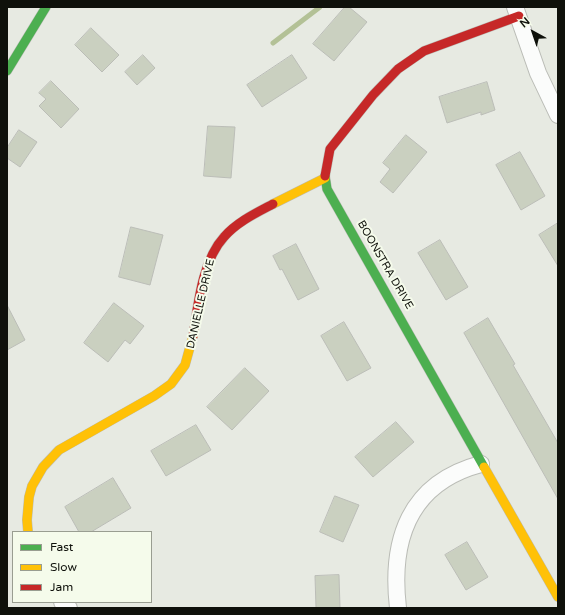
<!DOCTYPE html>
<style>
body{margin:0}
#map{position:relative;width:565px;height:615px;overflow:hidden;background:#e7eae2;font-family:"Varela Round",sans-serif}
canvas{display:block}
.frame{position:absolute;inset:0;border:8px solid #0f110b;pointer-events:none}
.legend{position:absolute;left:12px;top:531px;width:140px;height:72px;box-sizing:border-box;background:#f5fbeb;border:1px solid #999d91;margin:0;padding:5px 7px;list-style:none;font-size:12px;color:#0f110b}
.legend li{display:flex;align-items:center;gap:8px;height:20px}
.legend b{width:20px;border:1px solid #999d91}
.north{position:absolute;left:513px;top:12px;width:40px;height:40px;-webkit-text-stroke:3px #f5fbeb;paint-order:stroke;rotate:320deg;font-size:11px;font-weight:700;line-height:16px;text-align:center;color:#0f110b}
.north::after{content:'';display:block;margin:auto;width:14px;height:18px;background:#0f110b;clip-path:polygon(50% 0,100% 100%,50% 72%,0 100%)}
</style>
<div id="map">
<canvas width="565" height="615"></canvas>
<div class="frame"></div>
<ul class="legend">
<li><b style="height:5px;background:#4caf50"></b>Fast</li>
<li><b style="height:5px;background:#ffc107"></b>Slow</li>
<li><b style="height:5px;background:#c62828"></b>Jam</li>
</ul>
<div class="north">N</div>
</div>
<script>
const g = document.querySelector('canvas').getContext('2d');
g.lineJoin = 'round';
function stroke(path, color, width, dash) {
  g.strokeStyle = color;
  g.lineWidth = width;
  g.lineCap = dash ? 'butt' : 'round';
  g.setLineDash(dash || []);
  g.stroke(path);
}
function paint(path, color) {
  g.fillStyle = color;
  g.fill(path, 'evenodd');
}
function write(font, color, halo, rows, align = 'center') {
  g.font = font + ' "Varela Round",sans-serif';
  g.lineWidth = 4;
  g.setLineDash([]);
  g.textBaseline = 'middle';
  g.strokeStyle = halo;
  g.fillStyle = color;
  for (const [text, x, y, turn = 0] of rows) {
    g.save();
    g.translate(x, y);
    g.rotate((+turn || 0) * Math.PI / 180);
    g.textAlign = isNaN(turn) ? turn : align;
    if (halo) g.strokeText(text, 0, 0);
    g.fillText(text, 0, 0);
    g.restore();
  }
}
stroke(new Path2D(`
 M 273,43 L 320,7`), '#b3c196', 5);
const building = new Path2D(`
 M 345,7 L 349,7 L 367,22 L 334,61 L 313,44 Z
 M 91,28 L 119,55 L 102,72 L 75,45 Z
 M 143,55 L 155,68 L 137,85 L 125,72 Z
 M 292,55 L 307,78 L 262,107 L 247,85 Z
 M 51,81 L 79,109 L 61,128 L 39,106 L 46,99 L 39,93 Z
 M 487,82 L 495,110 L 481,115 L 481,112 L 447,123 L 439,97 Z
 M 208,126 L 235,127 L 231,178 L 204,176 Z
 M 19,130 L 37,142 L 20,167 L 7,158 L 7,148 Z
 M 406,135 L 427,152 L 393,193 L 380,182 L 390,169 L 383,163 Z
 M 520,152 L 545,196 L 521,210 L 496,165 Z
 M 558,223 L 558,266 L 539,235 Z
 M 131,227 L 163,235 L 150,285 L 119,277 Z
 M 440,240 L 468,287 L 446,300 L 418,253 Z
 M 296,244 L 319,289 L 298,300 L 282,269 L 280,270 L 273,256 Z
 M 114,303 L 144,326 L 130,344 L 125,340 L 108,362 L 84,343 Z
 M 7,305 L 25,340 L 7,350 Z
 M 488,318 L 515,364 L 513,365 L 558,443 L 558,499 L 464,333 Z
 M 344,322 L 371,368 L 347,381 L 321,336 Z
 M 245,368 L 269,391 L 232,430 L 207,407 Z
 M 396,422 L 414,442 L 373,477 L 355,457 Z
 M 196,425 L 211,450 L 166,476 L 151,451 Z
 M 113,478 L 131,508 L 91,532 L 79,532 L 65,507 Z
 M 335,496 L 359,505 L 343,542 L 320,532 Z
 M 467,542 L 488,577 L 466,590 L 445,555 Z
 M 339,575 L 340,608 L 316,608 L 315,576 Z`);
paint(building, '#cad0c0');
stroke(building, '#bbbdb7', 1);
const street = new Path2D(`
 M 515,7 L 538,73 L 558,115
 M 62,602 L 69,608
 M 398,608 C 390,540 409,483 481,464`);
const fast = new Path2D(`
 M 7,71 L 46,7
 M 325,176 L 327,189 L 484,467`);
const slow = new Path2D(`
 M 273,204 L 325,178
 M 484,467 L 558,597
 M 28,532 L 27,520 L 29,497 L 32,486 L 43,467 L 59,450 L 154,396 L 171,384 L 185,365 L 193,336`);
const jam = new Path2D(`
 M 325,176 L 330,149 L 373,95 L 398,69 L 424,51 L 519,16
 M 193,336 C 198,305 202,261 224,237 C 237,222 256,213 273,204`);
stroke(street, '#babcb6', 18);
stroke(fast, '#babcb6', 10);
stroke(slow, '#babcb6', 10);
stroke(jam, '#babcb6', 10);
stroke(street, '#fbfcfb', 16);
stroke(fast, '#4caf50', 9);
stroke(slow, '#ffc107', 9);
stroke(jam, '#c62828', 9);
write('11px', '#0f110b', '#f5fbeb', [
 ["BOONSTRA DRIVE",385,265,60],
 ["DANIELLE DRIVE",201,304,-77]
]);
</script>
